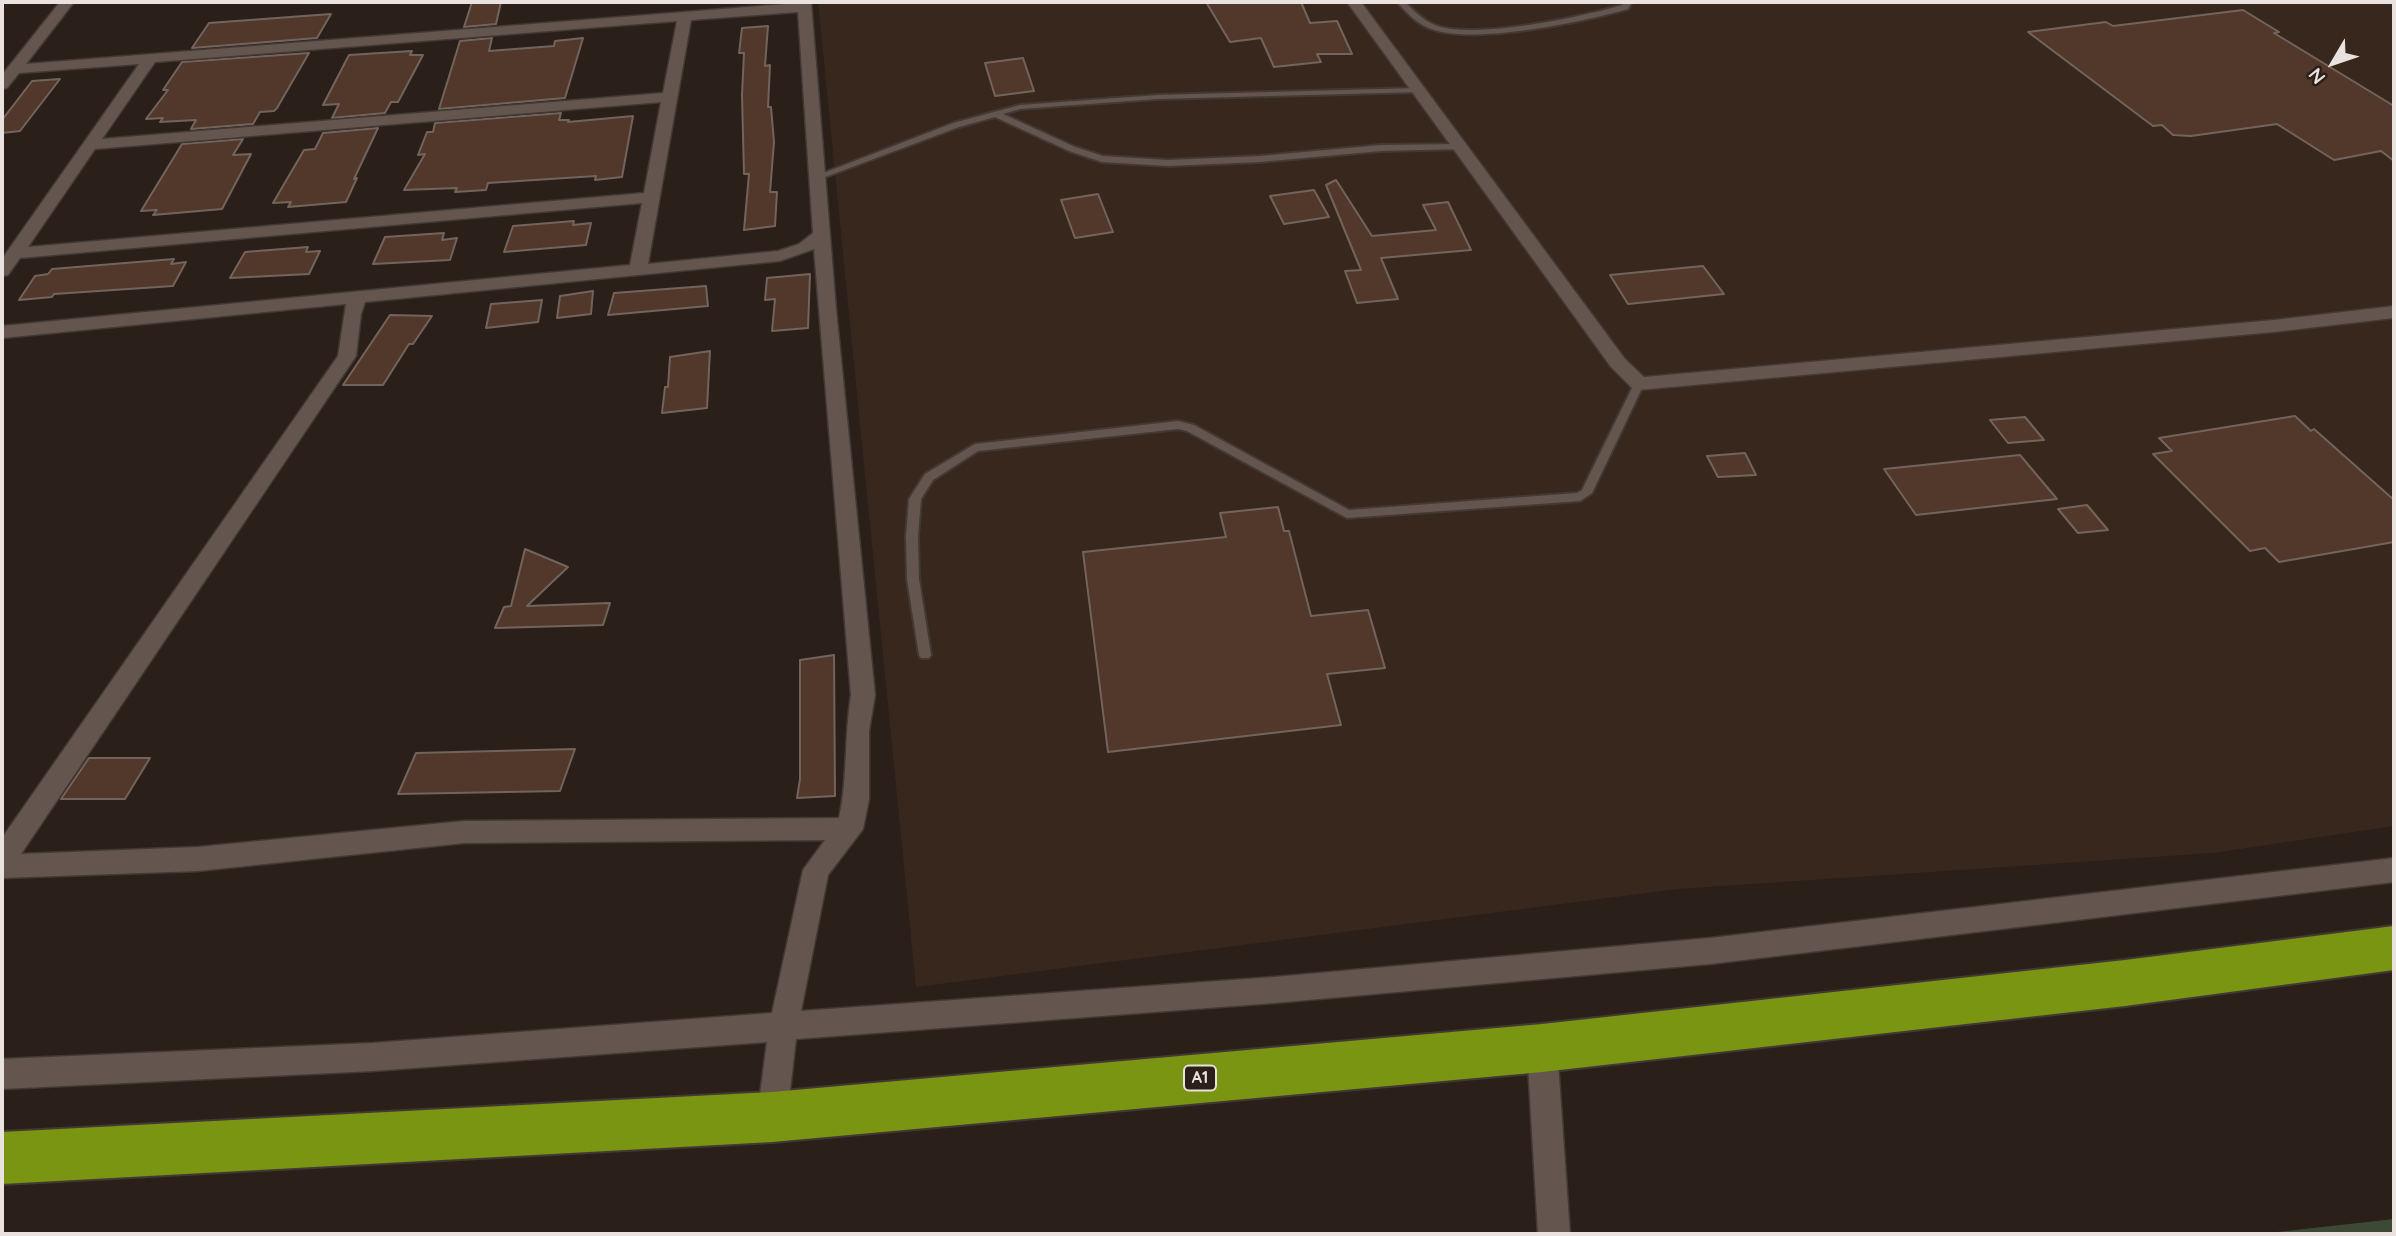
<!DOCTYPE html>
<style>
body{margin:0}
#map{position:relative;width:2396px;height:1236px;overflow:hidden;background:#2b1f19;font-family:Quicksand,sans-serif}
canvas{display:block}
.frame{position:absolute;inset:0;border:4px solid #eae2de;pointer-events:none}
.north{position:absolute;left:2298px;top:28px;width:70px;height:70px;-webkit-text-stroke:5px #2b1f19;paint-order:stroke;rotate:231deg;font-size:19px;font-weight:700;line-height:28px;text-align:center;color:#eae2de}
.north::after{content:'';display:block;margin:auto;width:24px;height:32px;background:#eae2de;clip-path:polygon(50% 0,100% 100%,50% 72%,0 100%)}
</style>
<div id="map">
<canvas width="2396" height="1236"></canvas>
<div class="frame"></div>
<div class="north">N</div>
</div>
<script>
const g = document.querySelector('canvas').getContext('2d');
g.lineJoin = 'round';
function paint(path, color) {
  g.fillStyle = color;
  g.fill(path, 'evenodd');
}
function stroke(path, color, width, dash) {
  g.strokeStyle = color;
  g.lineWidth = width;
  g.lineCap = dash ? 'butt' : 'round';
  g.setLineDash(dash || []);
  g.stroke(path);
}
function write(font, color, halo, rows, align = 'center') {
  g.font = font + ' Quicksand,sans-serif';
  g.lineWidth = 5;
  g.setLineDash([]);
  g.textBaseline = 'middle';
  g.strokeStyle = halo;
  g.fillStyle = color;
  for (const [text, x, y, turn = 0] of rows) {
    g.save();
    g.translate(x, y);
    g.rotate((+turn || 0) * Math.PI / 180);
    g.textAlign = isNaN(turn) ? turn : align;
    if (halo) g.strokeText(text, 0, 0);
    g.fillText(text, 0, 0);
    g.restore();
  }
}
paint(new Path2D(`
 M 818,2 L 2394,2 L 2394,826 L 2213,853 L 1678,889 L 916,987 Z`), '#38271d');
paint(new Path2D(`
 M 2394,1219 L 2394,1234 L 2259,1234 Z`), '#3b4935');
const building = new Path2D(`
 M 472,2 L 501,2 L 496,24 L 464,27 Z
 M 1206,2 L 1301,2 L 1310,23 L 1337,21 L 1352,54 L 1317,54 L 1321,62 L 1274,67 L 1261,38 L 1230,42 Z
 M 2243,10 L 2279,32 L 2274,33 L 2394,106 L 2394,161 L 2381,151 L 2334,160 L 2277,124 L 2191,136 L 2173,135 L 2162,125 L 2153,126 L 2028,32 L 2106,22 L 2113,26 Z
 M 331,14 L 317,38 L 192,48 L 209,23 Z
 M 768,26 L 765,66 L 770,65 L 768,107 L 771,107 L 774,142 L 770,192 L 777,192 L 775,226 L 744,230 L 749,174 L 744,174 L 742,95 L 744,53 L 739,53 L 742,28 Z
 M 492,38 L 489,51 L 554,46 L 555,41 L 583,38 L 565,98 L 439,109 L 460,41 Z
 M 412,51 L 410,55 L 423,55 L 398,102 L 391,102 L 385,113 L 332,118 L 339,104 L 323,105 L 349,55 Z
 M 309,53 L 277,108 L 274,111 L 260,112 L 253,124 L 191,129 L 196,120 L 160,122 L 163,118 L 146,119 L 168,90 L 163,90 L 182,62 Z
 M 1023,58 L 1034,91 L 995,96 L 985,63 Z
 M 60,79 L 20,131 L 2,133 L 2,120 L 32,81 Z
 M 561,113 L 559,120 L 569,120 L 568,122 L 633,116 L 622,177 L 595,180 L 596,176 L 488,183 L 486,190 L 455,192 L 457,188 L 404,190 L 425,154 L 418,155 L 427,132 L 433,132 L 435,123 Z
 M 378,128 L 354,179 L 357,178 L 346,202 L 288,207 L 291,202 L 273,203 L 304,150 L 315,149 L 323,133 Z
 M 243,139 L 233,155 L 251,154 L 222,209 L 153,215 L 157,210 L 141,211 L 182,144 Z
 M 1336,180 L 1372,236 L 1436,230 L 1423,205 L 1448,202 L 1471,250 L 1381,258 L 1398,299 L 1357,303 L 1345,271 L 1361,270 L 1326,185 Z
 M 1314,190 L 1329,217 L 1284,224 L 1270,196 Z
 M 1098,194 L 1113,232 L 1075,238 L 1061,200 Z
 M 574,221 L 573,225 L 591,223 L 586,245 L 504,252 L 513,226 Z
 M 444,233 L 442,240 L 457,238 L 450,260 L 373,264 L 385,237 Z
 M 308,247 L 306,252 L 320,251 L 309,274 L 230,278 L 245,252 Z
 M 174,259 L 171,264 L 186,262 L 173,286 L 54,294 L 52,297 L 19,300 L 35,276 L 48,274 L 52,269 Z
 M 1703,266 L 1724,294 L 1628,304 L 1610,275 Z
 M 810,274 L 808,328 L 772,331 L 775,299 L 765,300 L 767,278 Z
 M 706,286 L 708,306 L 608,315 L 614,293 Z
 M 593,291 L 591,314 L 557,318 L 560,296 Z
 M 542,300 L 538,322 L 486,328 L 491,304 Z
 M 390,315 L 432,316 L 413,344 L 409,344 L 383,385 L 343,385 Z
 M 710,351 L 707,408 L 662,413 L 665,387 L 668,387 L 670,357 Z
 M 2295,416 L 2311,431 L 2314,429 L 2394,500 L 2394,542 L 2279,562 L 2265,548 L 2250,551 L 2153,454 L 2172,451 L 2159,438 Z
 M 2025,417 L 2044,440 L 2008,443 L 1990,420 Z
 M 1745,453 L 1756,475 L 1718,477 L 1707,456 Z
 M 2020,455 L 2057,499 L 1916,515 L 1884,469 Z
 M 2087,505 L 2108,530 L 2078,533 L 2058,509 Z
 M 1278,507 L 1284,531 L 1289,531 L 1311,616 L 1368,610 L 1385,668 L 1327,674 L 1341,725 L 1108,752 L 1083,552 L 1226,537 L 1220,513 Z
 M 525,549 L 568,567 L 527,606 L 610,603 L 603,625 L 495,628 L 504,607 L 511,606 Z
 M 834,655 L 835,796 L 797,798 L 800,779 L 800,660 Z
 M 575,749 L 560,791 L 398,794 L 416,753 Z
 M 89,758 L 150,758 L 125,799 L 61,799 Z`);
paint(building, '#51382a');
stroke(building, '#72645d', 2);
const lane = new Path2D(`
 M 1397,2 L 1405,2 C 1414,11 1423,20 1435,25 C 1472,40 1582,17 1622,5 L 1624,2 L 1632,2 L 1628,9 C 1582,22 1474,45 1431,29 C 1417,24 1406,12 1397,2 Z
 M 1418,88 L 1422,90 L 1421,92 L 1158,99 L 1020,109 L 1003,114 L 1075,147 L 1103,156 L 1168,160 L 1260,156 L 1381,145 L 1460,144 L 1464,147 L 1463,149 L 1381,151 L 1260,162 L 1168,166 L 1102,162 L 1069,151 L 995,117 L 959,127 L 820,179 L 813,177 L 953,123 L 1020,105 L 1158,95 Z
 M 1639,381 L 1644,384 L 1592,493 L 1580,501 L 1347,518 L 1187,431 L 1178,429 L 978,451 L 933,480 L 921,499 L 918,536 L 919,579 L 931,655 L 929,658 L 921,658 L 919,655 L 907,579 L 906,536 L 909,499 L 925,474 L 975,444 L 1178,421 L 1194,425 L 1349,510 L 1577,493 L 1582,490 L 1634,384 Z`);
const street = new Path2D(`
 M 60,2 L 74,2 L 26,64 L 811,2 L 836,309 L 875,695 L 869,731 L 869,799 L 863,829 L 828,875 L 801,1011 L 1274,977 L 1710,938 L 2394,858 L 2394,882 L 1710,964 L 1274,1003 L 796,1039 L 787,1117 L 783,1128 L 772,1132 L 761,1128 L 757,1117 L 767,1042 L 373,1071 L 2,1089 L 2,1059 L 373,1043 L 772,1013 L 803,870 L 825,840 L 464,843 L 198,871 L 2,878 L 2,838 L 338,356 L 346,304 L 2,338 L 2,326 L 630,265 L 642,203 L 20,258 L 8,275 L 2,276 L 2,259 L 139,64 L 19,73 L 7,88 L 2,89 L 2,75 ZM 798,12 L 813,233 L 799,244 L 778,251 L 648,264 L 691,20 ZM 677,21 L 663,93 L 102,139 L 155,62 ZM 661,102 L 644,193 L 28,247 L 95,149 ZM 814,249 L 851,695 C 844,736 848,778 839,818 L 464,821 L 198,847 L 21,854 L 356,356 L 361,314 L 365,302 L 780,261 Z
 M 1347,2 L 1361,2 L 1625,359 L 1644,377 L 2274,320 L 2394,306 L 2394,318 L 2274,332 L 1639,390 L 1632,388 L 1611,367 Z
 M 1542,1034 L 1552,1038 L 1557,1048 L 1570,1234 L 1538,1234 L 1527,1048 L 1532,1038 Z`);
const highway = new Path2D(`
 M 2394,926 L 2394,970 L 2125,1006 L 1542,1072 L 772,1142 L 2,1184 L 2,1132 L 772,1092 L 1542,1024 L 2125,960 Z`);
stroke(lane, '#423935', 4);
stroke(street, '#423935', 3);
stroke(highway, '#423935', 4);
paint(lane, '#64564f');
paint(street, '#64564f');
paint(highway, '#799512');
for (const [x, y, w] of [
 [1200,1078,32]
]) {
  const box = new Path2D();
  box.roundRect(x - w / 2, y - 12.5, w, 25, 5);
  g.fillStyle = '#2b1f19';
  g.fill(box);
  stroke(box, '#eae2de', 2);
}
write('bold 16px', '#eae2de', null, [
 ["A1",1200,1078]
]);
</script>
